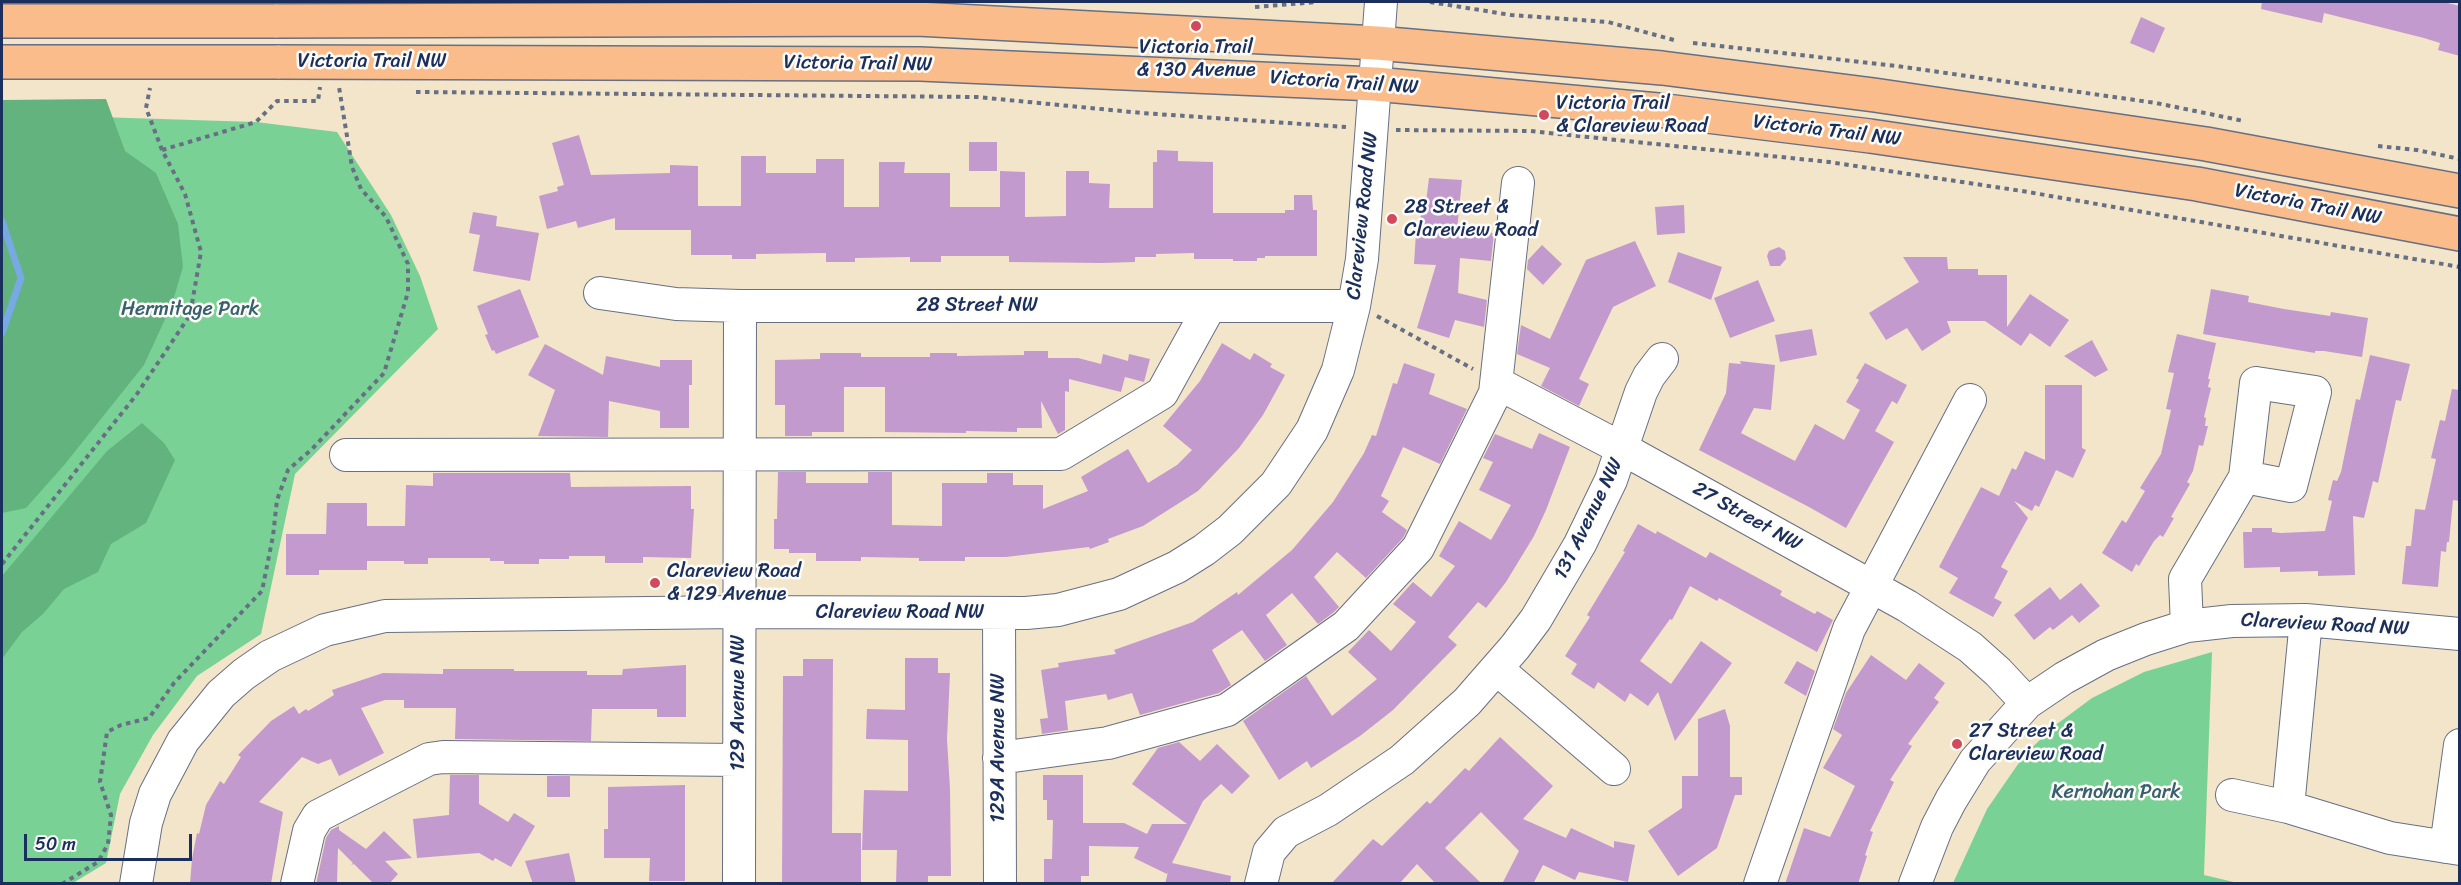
<!DOCTYPE html>
<html>
<head>
<meta charset="utf-8">
<style>
  body { margin:0 }
  #map { position:relative; width:2461px; height:885px; overflow:hidden; background:#f3e5ca; font-family:Sriracha,sans-serif }
  canvas { display:block }
  .frame { position:absolute; inset:0; border:3px solid #1b2f5e; pointer-events:none }
  .scale { position:absolute; left:24px; top:834px; width:168px; height:27px; box-sizing:border-box; border:3px solid #1b2f5e; border-top:0; padding-left:8px; font-size:18px; line-height:21px; white-space:nowrap; color:#1b2f5e; -webkit-text-stroke:4px #fdfcf7; paint-order:stroke }
</style>
</head>
<body>
<div id="map">
<canvas width="2461" height="885"></canvas>
<div class="frame"></div>
<div class="scale">50 m</div>
</div>
<script>
const ctx = document.querySelector('canvas').getContext('2d');
ctx.lineJoin = 'round';
function fill(path, color) { ctx.fillStyle = color; ctx.fill(path, 'evenodd'); }
const shape = rows => new Path2D(rows.map(r => 'M' + r).join(''));
function strokePath(path, color, width, dash) { ctx.strokeStyle = color; ctx.lineWidth = width; ctx.lineCap = dash ? 'butt' : 'round'; ctx.setLineDash(dash || []); ctx.stroke(path); }
function write(font, color, halo, rows, align = 'center') {
  ctx.font = font + ' Sriracha,sans-serif'; ctx.lineWidth = 5; ctx.setLineDash([]); ctx.textBaseline = 'middle'; ctx.strokeStyle = halo; ctx.fillStyle = color; for (const [text, x, y, turn = 0] of rows) {
    ctx.save(); ctx.translate(x, y); ctx.rotate((+turn || 0) * Math.PI / 180); ctx.textAlign = isNaN(turn) ? turn : align; if (halo) ctx.strokeText(text, 0, 0); ctx.fillText(text, 0, 0); ctx.restore();
  }
}
const green = shape([
  [86,2,332,2,331,4],
  [2,114,256,122,337,132,391,215,420,276,438,329,295,474,261,634,197,676,153,735,120,794,106,863,73,883,2,884],
  [2212,652,2204,875,2238,883,1953,883,1987,809,2025,754,2057,724,2092,698,2144,672]
]);
const forest = shape([
  [86,2,194,2,194,4],
  [106,99,125,151,156,173,178,224,183,267,172,304,144,365,65,464,26,508,2,513,2,100],
  [142,423,164,443,175,460,146,523,111,544,98,572,64,589,43,614,22,632,2,659,2,576,107,451]
]);
const stream = shape([
  [2,221,21,278,2,333]
]);
const building = shape([
  [2262,2,2443,2,2460,6,2460,56,2438,50,2440,43,2424,38,2324,13,2322,23,2261,9],
  [2141,17,2165,28,2154,53,2130,43],
  [579,135,591,175,670,173,670,165,698,166,698,206,741,206,741,156,766,156,766,173,816,173,816,159,844,159,844,207,879,207,879,162,905,162,904,173,950,173,950,207,1000,207,1000,171,1025,172,1025,217,1066,216,1066,171,1089,171,1089,183,1110,184,1109,208,1153,208,1153,162,1157,162,1157,150,1178,151,1178,161,1213,162,1213,213,1285,213,1285,210,1294,210,1294,195,1312,195,1313,210,1317,210,1317,256,1265,256,1265,258,1257,258,1257,261,1233,261,1233,259,1194,259,1194,253,1156,254,1156,257,1135,257,1135,262,1102,263,1009,262,1009,256,941,256,941,262,910,262,910,257,855,258,855,262,826,262,826,253,756,254,756,259,732,259,732,255,691,255,691,230,615,230,615,218,578,228,576,221,547,229,539,196,558,191,557,187,564,185,552,143],
  [969,142,997,142,997,171,969,171],
  [1429,178,1462,180,1457,230,1494,233,1491,261,1460,258,1458,293,1487,300,1484,327,1455,320,1449,338,1417,328,1436,265,1414,264,1416,233,1419,233,1422,202,1426,202],
  [1684,205,1685,233,1657,235,1655,207],
  [473,212,497,216,496,226,539,233,530,281,473,271,480,235,469,233],
  [1635,241,1656,286,1613,307,1579,379,1589,384,1579,406,1541,386,1550,368,1517,354,1521,325,1550,339,1586,260],
  [1542,245,1562,264,1543,285,1527,269,1528,260],
  [1779,247,1785,251,1786,259,1780,266,1770,266,1767,256,1769,251],
  [1678,252,1722,267,1711,300,1668,282],
  [1903,257,1947,257,1948,269,1978,269,1978,275,2007,275,2007,327,2030,294,2069,320,2050,347,2030,333,2021,346,1985,321,1947,321,1951,332,1922,351,1907,328,1886,340,1869,313,1919,282],
  [1758,280,1775,321,1730,338,1714,298],
  [520,289,539,337,496,354,494,350,492,351,485,335,488,334,477,306],
  [2211,289,2249,296,2248,302,2284,309,2330,316,2331,312,2368,318,2362,357,2324,351,2315,351,2315,353,2203,334],
  [1812,329,1817,355,1780,362,1775,335],
  [2177,334,2216,343,2208,379,2210,379,2208,387,2211,388,2204,417,2206,418,2205,426,2208,426,2203,446,2199,445,2193,471,2187,482,2190,484,2171,517,2174,518,2163,537,2160,535,2154,541,2139,566,2136,564,2132,572,2102,553,2122,520,2126,523,2145,491,2140,488,2161,454,2171,410,2166,409,2174,373,2168,372],
  [2092,340,2108,370,2095,377,2064,356],
  [1222,343,1250,360,1254,353,1272,364,1270,367,1285,375,1263,415,1239,448,1198,491,1143,526,1108,539,1109,542,1090,549,1089,547,1006,557,965,557,965,561,919,561,919,558,861,557,861,561,816,561,816,553,789,553,789,549,774,549,774,519,777,519,778,472,806,472,806,483,868,483,868,472,892,472,892,525,942,526,942,483,987,483,987,473,1013,473,1013,485,1043,485,1043,509,1088,491,1081,477,1128,449,1148,483,1177,465,1192,450,1163,426,1200,381],
  [545,344,603,375,606,356,660,367,660,360,692,360,692,385,689,385,689,428,660,428,660,411,609,401,608,437,538,436,555,390,528,375],
  [1024,351,1048,351,1048,358,1078,358,1101,364,1103,354,1128,361,1129,354,1150,359,1144,382,1125,377,1121,392,1069,379,1069,392,1065,391,1065,430,1058,434,1041,401,1042,428,1017,428,1017,432,966,431,966,433,885,432,885,387,844,387,844,432,812,432,812,436,785,436,785,405,775,405,775,360,820,359,820,353,861,353,861,357,930,357,930,353,957,353,957,356,1024,355],
  [2370,355,2410,364,2401,401,2396,400,2378,483,2373,481,2364,518,2353,516,2355,575,2318,576,2318,571,2280,572,2280,567,2244,568,2243,532,2252,532,2252,528,2272,528,2272,532,2281,533,2325,531,2332,501,2328,500,2333,480,2337,481,2341,472,2356,399,2360,400],
  [1740,361,1775,365,1771,410,1754,408,1741,433,1795,461,1815,424,1844,440,1860,410,1846,402,1859,380,1856,378,1865,363,1907,385,1897,404,1892,401,1875,431,1894,442,1846,528,1809,507,1699,450,1726,393,1729,363,1741,364],
  [1404,363,1435,374,1429,394,1467,409,1440,464,1403,447,1381,496,1389,501,1382,512,1407,530,1403,538,1366,578,1337,552,1314,577,1339,607,1334,612,1318,624,1292,593,1266,615,1287,645,1265,661,1242,630,1212,650,1231,685,1219,693,1140,715,1132,693,1108,700,1106,694,1065,701,1068,730,1042,734,1040,719,1048,718,1041,670,1059,667,1058,663,1116,654,1114,650,1193,622,1237,592,1238,595,1292,550,1333,502,1364,453,1372,435,1376,436,1393,383,1397,384],
  [2045,385,2082,385,2082,448,2086,450,2073,478,2056,470,2039,507,2035,505,2032,511,2014,501,2028,518,2001,567,2008,571,1994,598,2002,602,1993,617,1949,593,1958,578,1939,567,1981,487,1999,496,2012,468,2016,470,2025,451,2045,460],
  [2452,389,2460,390,2460,501,2453,500,2449,542,2447,542,2446,552,2441,551,2438,587,2402,584,2406,546,2411,546,2415,509,2425,510,2436,459,2431,458,2440,420,2445,421],
  [1539,433,1570,447,1546,510,1534,536,1506,582,1486,608,1478,602,1448,637,1457,645,1393,710,1360,736,1311,768,1307,761,1279,780,1243,721,1306,676,1332,716,1377,679,1348,652,1369,630,1391,651,1416,622,1393,604,1413,582,1431,597,1455,566,1439,556,1459,521,1491,540,1511,505,1479,490,1493,462,1483,458,1495,434,1532,449],
  [433,473,570,473,571,487,691,486,691,509,694,509,691,558,643,557,643,563,605,563,605,556,569,556,569,559,539,559,539,564,504,564,504,561,490,561,490,558,428,558,428,564,404,564,404,561,367,561,367,570,319,570,319,575,286,575,286,534,326,534,327,503,367,503,367,526,405,526,406,485,433,486],
  [1638,524,1656,534,1657,531,1706,558,1710,552,1782,591,1780,595,1815,614,1817,611,1833,620,1817,652,1719,598,1717,601,1690,586,1672,620,1670,619,1640,661,1671,684,1701,641,1732,663,1675,741,1658,692,1648,706,1630,693,1625,702,1598,682,1594,689,1571,674,1577,664,1565,656,1590,617,1587,615,1625,552,1623,551],
  [2081,583,2100,606,2079,623,2072,615,2053,630,2050,627,2034,640,2014,615,2050,587,2060,600],
  [1871,655,1906,680,1919,663,1945,683,1934,698,1939,702,1908,744,1912,746,1890,780,1894,782,1870,831,1873,832,1865,855,1867,856,1858,884,1785,884,1804,828,1830,837,1855,786,1823,768,1842,735,1833,729,1846,693],
  [905,658,938,658,938,673,950,673,947,739,950,789,951,876,928,876,928,884,896,884,897,850,862,850,864,790,908,791,908,740,866,739,867,709,905,710],
  [803,659,833,659,832,833,861,833,861,884,782,884,783,676,803,676],
  [1797,661,1815,671,1806,696,1784,683],
  [686,665,686,717,657,717,657,709,592,709,591,741,455,739,456,708,404,708,404,700,385,700,361,708,384,753,339,776,331,759,318,764,302,757,259,802,283,812,271,884,190,884,192,859,197,833,199,834,206,805,220,781,224,784,241,757,238,755,271,721,294,706,299,714,306,709,308,711,334,695,332,690,383,673,443,674,443,669,514,669,514,671,587,671,587,675,622,675,623,669],
  [1725,709,1730,726,1730,777,1742,777,1742,795,1735,795,1717,848,1678,876,1648,831,1682,808,1682,776,1698,776,1698,719],
  [1500,737,1553,786,1523,819,1566,838,1571,828,1614,848,1614,841,1635,845,1628,882,1579,872,1575,880,1543,865,1533,884,1502,884,1519,851,1481,812,1445,848,1482,884,1436,884,1417,864,1399,884,1331,884,1373,839,1382,846,1427,801,1430,804,1465,768,1469,771],
  [1179,742,1200,761,1217,744,1250,776,1232,794,1221,784,1203,801,1172,863,1231,876,1230,884,1165,884,1168,872,1167,874,1134,858,1139,847,1089,846,1089,876,1081,876,1081,884,1044,884,1044,859,1052,859,1053,820,1047,820,1047,800,1043,800,1043,775,1083,775,1083,823,1124,823,1147,834,1152,824,1187,824,1132,784,1158,748],
  [450,775,479,775,479,804,508,822,514,813,535,826,511,867,495,858,493,861,479,853,417,858,413,819,449,815],
  [547,776,570,776,570,797,547,797],
  [685,785,685,881,649,881,650,858,604,858,604,829,608,829,608,787],
  [339,826,339,830,366,849,384,831,412,858,385,861,398,874,389,884,374,884,354,864,351,865,353,863,338,848,337,884,316,884,326,838,331,830],
  [569,853,576,884,533,884,525,861]
]);
const path = shape([
  [1430,2,1511,15,1608,22,1674,40],
  [1255,7,1317,2],
  [1693,43,1897,66,2156,103,2244,121],
  [416,92,977,97,1142,113,1346,127],
  [1396,130,1530,131,1829,162,2022,191,2460,267],
  [2378,146,2417,150,2460,159],
  [162,150,256,122,277,101,318,101,320,87],
  [1377,316,1473,369],
  [2,564,137,394,190,315,201,252,185,194,162,150,146,108,150,88],
  [62,884,98,862,108,844,111,815,100,782,107,732,121,725,149,718,174,683,262,591,273,536,277,500,288,470,312,449,384,373,408,292,408,264,386,217,361,189,352,167,339,87]
]);
const minor = shape([
  [600,293,676,304,740,306,1354,306],
  [1497,383,1623,449,1907,606,1970,647,1998,672,2027,703],
  [346,455,1061,454,1162,393,1210,306],
  [999,613,1000,884],
  [2306,620,2288,807,2390,838,2460,849],
  [2187,626,2185,579,2245,477,2256,383,2315,392,2291,486,2245,477],
  [1497,669,1614,769],
  [999,758,1108,743,1227,710,1346,626,1418,548,1495,393,1518,183],
  [2232,795,2288,807],
  [2446,847,2460,745],
  [136,884,146,823,155,794,183,741,221,694,244,674,270,656,325,630,385,616,739,612,1026,613,1058,610,1119,594,1177,567,1204,550,1230,530,1276,484,1312,430,1338,370,1354,306,1362,259,1381,2],
  [297,884,309,831,318,816,429,759,443,757,739,760],
  [739,884,740,306],
  [1261,884,1269,852,1286,832,1328,810,1402,760,1467,702,1515,647,1536,619,1580,544,1611,480,1641,392,1649,376,1662,359],
  [1760,884,1849,629,1970,400],
  [1915,884,1937,827,1951,800,1975,761,2027,703,2064,678,2106,655,2146,639,2187,626,2232,621,2306,620,2460,634]
]);
const major = shape([
  [275,21,917,19,1377,43,1662,68,1874,95,2206,144,2460,191],
  [277,62,920,64,1375,84,1658,110,1870,136,2197,184,2460,234]
]);
const majorBridge = shape([
  [2,21,275,21],
  [2,62,277,62]
]);
const markers = [
  [1196,26,6,"#d1495b"],
  [1544,115,6,"#d1495b"],
  [1392,219,6,"#d1495b"],
  [655,583,6,"#d1495b"],
  [1957,744,6,"#d1495b"]
];
const poiNames = [
  ["Victoria Trail",1196,48,"center"],
  ["& 130 Avenue",1196,71,"center"],
  ["Victoria Trail",1556,104],
  ["& Clareview Road",1556,127],
  ["28 Street &",1404,208],
  ["Clareview Road",1404,231],
  ["Clareview Road",667,572],
  ["& 129 Avenue",667,595],
  ["27 Street &",1969,732],
  ["Clareview Road",1969,755]
];
const streetNames = [
  ["Victoria Trail NW",372,62],
  ["Victoria Trail NW",858,64,1],
  ["Victoria Trail NW",1344,83,4],
  ["Victoria Trail NW",1827,131,7],
  ["Victoria Trail NW",2308,205,11],
  ["Clareview Road NW",1363,216,-84],
  ["28 Street NW",977,306],
  ["27 Street NW",1747,517,29],
  ["131 Avenue NW",1589,519,-64],
  ["Clareview Road NW",900,613],
  ["Clareview Road NW",2325,625,3],
  ["129 Avenue NW",739,703,-90],
  ["129A Avenue NW",999,748,-90]
];
const parkNames = [
  ["Hermitage Park",190,310],
  ["Kernohan Park",2116,793]
];
fill(green, '#7ad196');
fill(forest, '#63b37f');
strokePath(stream, '#77a9e3', 7);
fill(building, '#c39acd');
strokePath(minor, '#676f84', 34);
strokePath(major, '#676f84', 36);
strokePath(path, '#676f84', 4, [4.5, 4.5]);
strokePath(minor, '#fff', 32);
strokePath(major, '#f9bc8a', 33);
strokePath(majorBridge, '#676f84', 36, []);
strokePath(majorBridge, '#f9bc8a', 33);
for (const [x, y, r, color] of markers) { const dot = new Path2D(); dot.arc(x, y, r, 0, 2 * Math.PI); ctx.fillStyle = color; ctx.fill(dot); strokePath(dot, '#fdfcf7', 2); }
write('20px', '#1b2f5e', '#fdfcf7', poiNames, 'left');
write('20px', '#1b2f5e', '#fdfcf7', streetNames);
write('20px', '#38606f', '#fdfcf7', parkNames);
</script>
</body>
</html>
